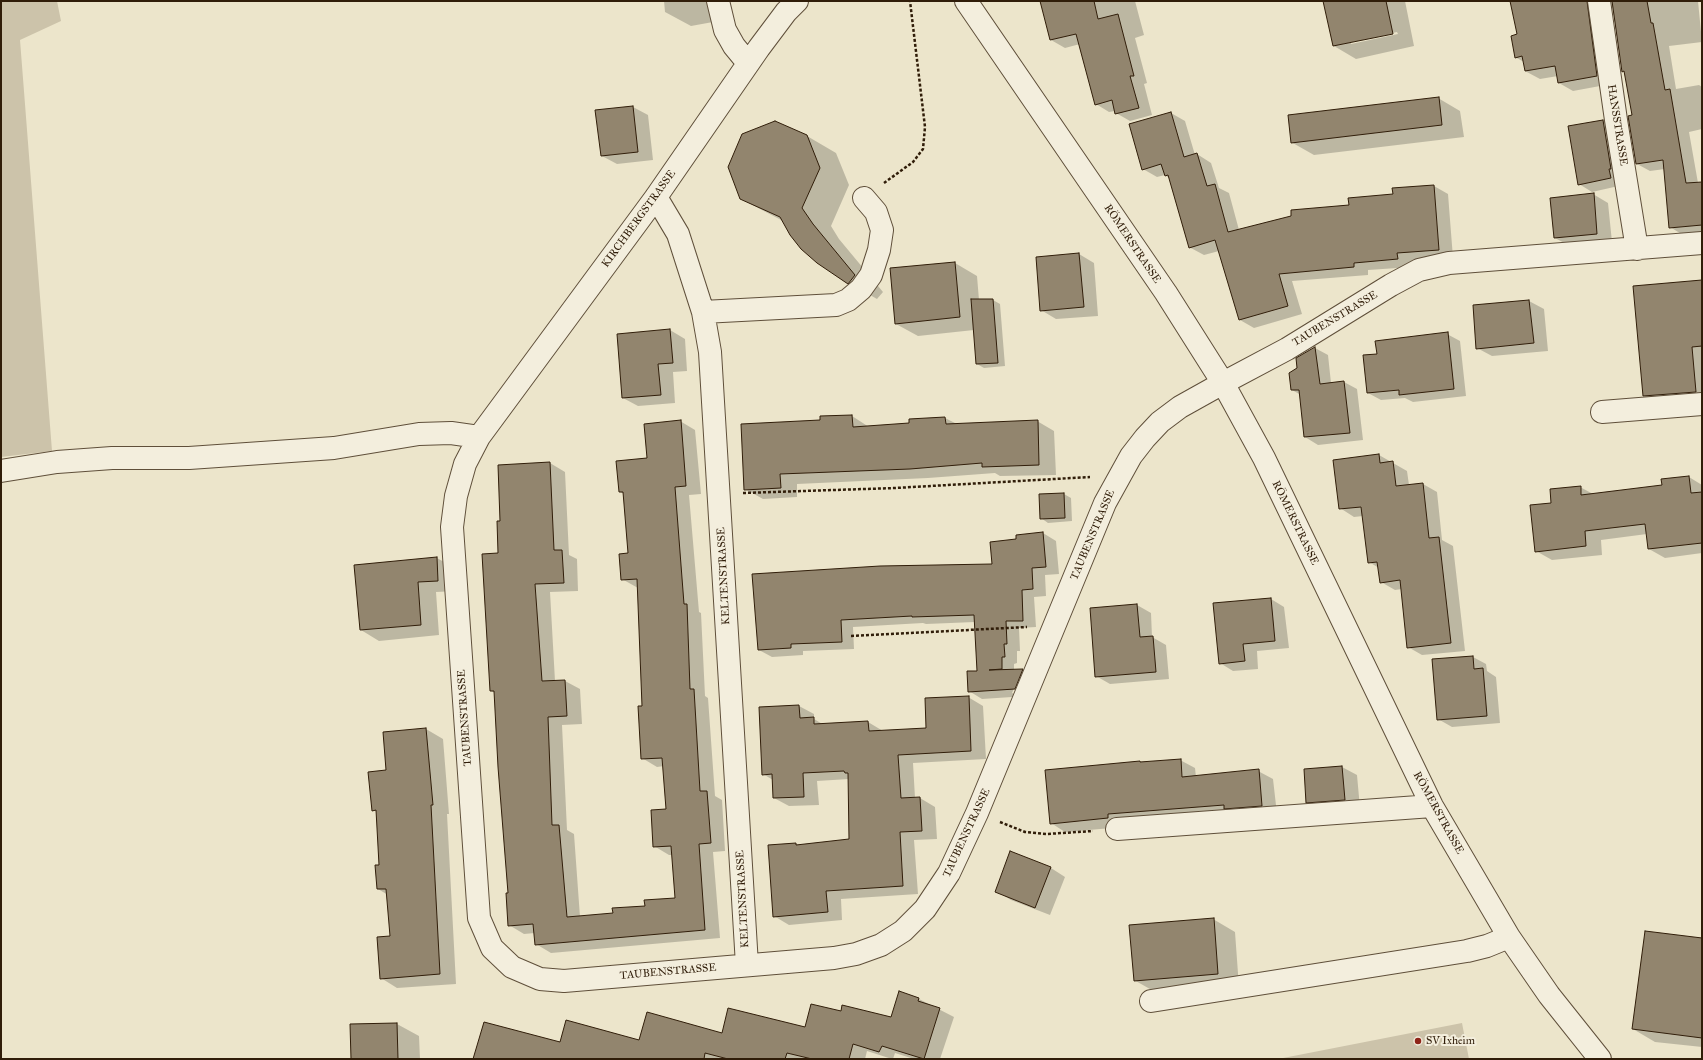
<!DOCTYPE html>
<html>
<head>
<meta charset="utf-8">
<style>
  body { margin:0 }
  #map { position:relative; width:1703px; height:1060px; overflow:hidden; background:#ece5cb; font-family:"IM FELL Great Primer",serif }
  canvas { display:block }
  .frame { position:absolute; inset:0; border:2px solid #301d09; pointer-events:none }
</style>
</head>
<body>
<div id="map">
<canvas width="1703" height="1060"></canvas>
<div class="frame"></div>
</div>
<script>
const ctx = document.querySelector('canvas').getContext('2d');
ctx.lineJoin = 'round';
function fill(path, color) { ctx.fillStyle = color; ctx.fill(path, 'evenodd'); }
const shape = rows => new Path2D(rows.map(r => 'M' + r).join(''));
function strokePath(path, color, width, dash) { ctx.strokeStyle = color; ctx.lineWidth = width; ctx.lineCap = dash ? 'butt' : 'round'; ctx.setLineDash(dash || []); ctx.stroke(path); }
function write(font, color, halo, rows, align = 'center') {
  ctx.font = font + ' "IM FELL Great Primer",serif'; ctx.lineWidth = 4; ctx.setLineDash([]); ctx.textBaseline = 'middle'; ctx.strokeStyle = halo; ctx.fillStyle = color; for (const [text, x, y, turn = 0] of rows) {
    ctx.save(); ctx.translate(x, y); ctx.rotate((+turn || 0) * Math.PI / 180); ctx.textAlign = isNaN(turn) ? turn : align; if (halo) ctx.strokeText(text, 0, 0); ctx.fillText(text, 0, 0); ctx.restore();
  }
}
const green = shape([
  [1,1,57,1,61,21,20,40,52,451,1,457],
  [1462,1023,1469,1059,1278,1059]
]);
const shadow = shape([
  [664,1,728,1,713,22,691,26,665,12],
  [1041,1,1135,1,1144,35,1135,38,1147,83,1144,84,1152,115,1130,121,1116,113,1115,111,1109,112,1096,104,1080,44,1065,48,1051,40],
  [1324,1,1405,1,1414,46,1356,59,1334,46],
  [1397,32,1398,34,1351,44,1351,42],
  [1511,1,1590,1,1611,84,1573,91,1559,83,1558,76,1540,79,1525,71,1524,62,1515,57,1519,35],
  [1611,1,1698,1,1702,42,1669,46,1676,89,1699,85,1702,87,1702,129,1689,132,1698,183,1702,183,1702,233,1683,235,1670,227,1665,169,1650,171,1637,164,1633,116,1625,72,1623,71],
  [1438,98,1460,111,1464,137,1314,155,1291,142],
  [633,107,648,115,653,160,617,164,602,156],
  [1171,113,1185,121,1195,155,1197,154,1211,163,1219,188,1229,193,1239,230,1350,206,1434,186,1448,194,1453,258,1411,261,1412,267,1368,270,1368,275,1292,281,1302,314,1254,328,1240,320,1219,251,1204,255,1189,247,1169,178,1165,175,1157,177,1143,169],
  [1603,121,1616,129,1623,185,1592,192,1579,184,1569,127],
  [807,136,836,153,849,185,831,226,839,239,883,292,877,299,849,283,783,221,741,199],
  [1593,194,1608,203,1612,242,1570,246,1555,238],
  [1079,254,1094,263,1098,316,1056,319,1041,310],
  [955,263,977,276,979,300,993,300,1000,304,1005,366,984,368,977,364,974,330,918,336,896,324],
  [1702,281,1702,405,1666,408,1644,396],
  [1529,301,1544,309,1548,351,1492,356,1477,348,1474,306],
  [670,330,685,339,687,371,673,372,675,403,638,406,623,398],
  [1447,334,1460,341,1466,396,1413,402,1405,398,1381,400,1368,393,1378,355],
  [1315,348,1328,355,1331,383,1344,382,1357,389,1363,440,1318,445,1305,437,1301,395,1292,390,1298,369],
  [852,416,869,427,910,424,945,418,957,424,1037,421,1054,431,1056,475,1000,476,995,473,928,478,797,484,797,497,763,499,745,489,821,421],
  [680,421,695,430,701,494,689,495,699,612,701,613,705,696,708,698,715,796,722,800,725,851,713,852,720,938,551,953,536,944,535,933,524,934,509,925,509,894,495,693,491,691,501,523,499,466,550,463,565,472,569,555,577,559,578,591,550,592,555,681,565,681,580,689,582,724,562,725,567,830,574,834,580,917,614,914,677,899,673,855,669,855,654,846,667,810,664,766,657,767,642,758,643,707,638,588,622,579,629,554,624,494,620,492],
  [1379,455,1407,471,1409,485,1423,484,1437,492,1442,540,1453,546,1465,651,1422,655,1408,647,1402,589,1395,590,1381,582,1379,568,1369,562,1363,516,1354,517,1340,508],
  [1689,477,1702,485,1702,553,1665,558,1649,549,1647,534,1601,540,1602,555,1552,560,1536,551,1552,503,1580,487,1593,494,1663,486],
  [1064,494,1071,498,1072,521,1048,523,1041,518],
  [1043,533,1056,541,1059,574,1045,575,1046,596,1034,597,1036,627,1019,628,1020,651,1017,651,1017,663,1014,664,1014,671,1023,670,1035,678,1027,696,982,699,969,691,978,672,975,622,926,624,923,623,853,627,854,649,803,651,803,655,772,657,759,650,993,565,1017,540,1017,536],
  [1019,677,1021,677,1014,694,1012,693],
  [437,558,456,569,457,591,436,592,439,635,379,641,361,630],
  [1271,599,1284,607,1289,648,1257,651,1258,669,1233,671,1220,663],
  [1137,605,1151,613,1152,637,1166,645,1169,679,1110,684,1096,676,1091,609],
  [1473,657,1486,664,1487,671,1496,677,1500,723,1452,727,1438,719],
  [968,697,983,706,986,759,913,763,915,798,920,798,935,807,937,839,914,840,918,894,841,899,842,920,789,925,774,916,796,844,798,845,850,840,849,779,817,781,819,805,789,806,774,798,773,780,763,774,799,706,814,714,814,719,824,725,868,722,883,731,927,728],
  [426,729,443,739,449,814,447,814,456,984,397,988,381,978,391,937,388,895,378,889,380,866,377,812,373,810,387,771],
  [1180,760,1195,768,1196,777,1258,771,1273,779,1277,814,1065,832,1051,823,1141,763],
  [1342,767,1357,775,1360,808,1322,811,1307,802,1305,770],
  [1011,853,1051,868,1065,877,1050,915,1011,900,996,891],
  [1213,919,1235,932,1239,987,1157,993,1134,980],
  [1702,939,1702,1047,1655,1042,1633,1029],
  [900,993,919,999,954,1017,940,1059,914,1059,895,1053,893,1059,892,1059,867,1051,865,1059,474,1059,561,1043,640,1041,806,1028,842,1012,891,1019],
  [397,1024,419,1036,420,1059,352,1059]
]);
const building = shape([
  [1040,1,1094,1,1098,19,1118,14,1134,76,1130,76,1139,108,1115,114,1112,100,1095,105,1076,34,1050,40,1040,1],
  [1323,1,1386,1,1393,34,1333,46,1323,1],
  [1510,1,1587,1,1597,76,1558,83,1555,66,1525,71,1522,56,1515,58,1511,36,1517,34,1510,1],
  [1612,1,1647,1,1651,23,1653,23,1665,90,1670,89,1686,183,1702,182,1702,225,1669,228,1663,160,1636,164,1628,116,1632,115,1624,71,1622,72,1612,1],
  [1439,97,1442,125,1291,143,1288,115,1439,97],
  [633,106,638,152,601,156,595,110,633,106],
  [1171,112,1184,157,1197,153,1207,186,1215,184,1228,232,1291,216,1291,210,1349,205,1348,198,1393,194,1392,188,1434,185,1439,250,1397,253,1398,259,1354,263,1354,267,1279,274,1288,306,1239,320,1215,240,1189,248,1168,175,1165,176,1161,164,1142,170,1129,124,1171,112],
  [1603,120,1611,169,1609,169,1611,178,1578,185,1568,126,1603,120],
  [775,121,807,135,820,168,802,208,813,224,855,275,848,284,817,263,801,249,790,235,780,217,740,199,728,167,742,134,775,121],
  [1594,193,1597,234,1554,238,1550,198,1594,193],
  [1079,253,1084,307,1040,311,1036,257,1079,253],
  [955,262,960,317,895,324,890,268,955,262],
  [1702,280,1702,346,1692,347,1696,392,1643,396,1633,286,1702,280],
  [971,299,993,299,998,363,976,364,971,299],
  [1529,300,1534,343,1476,349,1473,305,1529,300],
  [670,329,673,363,658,364,661,395,622,398,617,334,670,329],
  [1448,332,1454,389,1399,395,1399,390,1367,393,1363,355,1377,354,1375,341,1448,332],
  [1315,347,1320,384,1344,381,1350,433,1304,437,1299,390,1291,390,1289,373,1297,368,1296,358,1315,347],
  [852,415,853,427,909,423,909,419,945,417,946,424,1038,420,1039,465,982,467,982,463,910,469,780,474,781,488,744,490,741,424,820,420,820,416,852,415],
  [681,420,686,486,675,487,684,604,687,604,690,689,694,689,700,791,707,791,711,843,699,844,705,930,535,945,533,924,508,926,506,893,508,893,498,767,494,691,490,691,482,554,498,553,497,521,500,521,498,465,550,462,554,550,562,550,564,583,535,584,542,681,565,680,567,716,548,717,552,825,559,825,567,917,613,913,612,908,645,906,644,900,675,898,671,846,653,847,651,810,666,809,662,758,641,759,638,706,642,706,637,579,621,580,619,554,628,553,623,492,619,492,616,461,647,458,644,424,681,420],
  [1379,454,1380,463,1393,461,1396,486,1423,483,1429,538,1439,537,1451,643,1407,648,1400,580,1380,583,1377,562,1368,563,1361,507,1339,509,1333,460,1379,454],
  [1689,476,1691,493,1702,492,1702,543,1648,549,1645,524,1585,531,1586,546,1535,552,1530,505,1551,503,1550,489,1581,486,1581,495,1662,485,1661,479,1689,476],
  [1064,493,1065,518,1040,519,1039,494,1064,493],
  [1043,532,1046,567,1032,568,1033,589,1022,590,1023,621,1006,621,1007,644,1004,644,1005,657,1002,657,1002,669,989,670,1023,669,1015,689,968,692,967,671,977,671,974,615,912,617,912,616,841,620,842,642,791,644,791,648,758,650,752,574,880,566,992,564,990,542,1016,539,1016,535,1043,532],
  [437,557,438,581,418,582,421,625,360,630,354,565,437,557],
  [1271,598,1275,641,1243,644,1245,661,1219,664,1213,603,1271,598],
  [1137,604,1140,637,1153,636,1156,672,1095,677,1090,608,1137,604],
  [1473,656,1474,669,1483,668,1487,716,1437,720,1432,659,1473,656],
  [969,696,971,751,898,755,901,798,920,797,922,831,900,832,903,886,826,891,828,912,773,917,768,845,796,843,796,845,849,839,848,773,845,773,844,771,803,773,804,797,773,798,772,774,762,775,759,707,799,705,800,718,814,717,814,724,868,721,869,731,926,728,925,698,969,696],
  [426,728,433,805,431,805,440,974,380,979,377,937,390,936,386,889,377,889,375,865,379,865,376,810,372,811,368,772,386,770,383,732,426,728],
  [1181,759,1182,777,1259,769,1262,806,1224,809,1224,805,1108,814,1108,818,1050,824,1045,770,1140,761,1140,762,1181,759],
  [1342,766,1345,800,1306,803,1304,769,1342,766],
  [1010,851,1051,867,1035,908,995,892,1010,851],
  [1214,918,1218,974,1134,981,1129,925,1214,918],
  [1645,931,1702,938,1702,1038,1632,1029,1645,931],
  [899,991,919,998,918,1001,940,1008,924,1059,882,1046,879,1052,853,1044,849,1059,812,1059,787,1053,785,1059,728,1059,705,1053,704,1059,473,1059,484,1022,560,1042,566,1020,639,1040,647,1012,722,1033,728,1008,805,1027,811,1004,841,1011,842,1005,891,1017,899,991],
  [397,1023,398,1059,351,1059,350,1024,397,1023]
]);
const path = shape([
  [884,183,913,162,923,149,925,127,910,1],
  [743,493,895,488,1090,477],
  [851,636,1027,627],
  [1000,822,1025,832,1047,834,1093,831]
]);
const minor = shape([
  [718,1,725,30,734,46,748,63],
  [797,1,786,12,759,48,656,197,479,437,465,464,456,496,452,527,479,918,492,948,512,967,540,979,564,981,834,958,856,954,881,945,903,931,925,909,949,873,977,813,1105,503,1131,456,1145,438,1160,422,1180,407,1223,383,1287,349,1391,285,1419,270,1449,263,1702,243],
  [966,1,1166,293,1223,383,1264,458,1432,806,1509,937,1549,995,1600,1059],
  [1599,1,1616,120,1637,249],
  [656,197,678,234,703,312,710,352,747,965],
  [703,312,836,305,848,300,861,289,871,275,879,250,882,230,876,212,864,198],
  [1602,412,1702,404],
  [1,471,57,462,112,458,189,458,334,448,419,434,451,433,479,437],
  [1117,829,1432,806],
  [1151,1001,1467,951,1487,946,1509,937]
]);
const markers = [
  [1418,1041,4,"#8f2418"]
];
const streetNames = [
  ["HANSSTRASSE",1617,125,81],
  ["KIRCHBERGSTRASSE",639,219,-54],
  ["RÖMERSTRASSE",1132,244,56],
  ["TAUBENSTRASSE",1335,319,-31],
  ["RÖMERSTRASSE",1295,523,64],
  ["TAUBENSTRASSE",1093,535,-67],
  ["KELTENSTRASSE",724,576,-93],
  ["TAUBENSTRASSE",465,718,-94],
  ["RÖMERSTRASSE",1438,813,61],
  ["TAUBENSTRASSE",967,833,-65],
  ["KELTENSTRASSE",743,899,-93],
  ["TAUBENSTRASSE",668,972,-5]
];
const poiNames = [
  ["SV Ixheim",1426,1041]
];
fill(green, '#ccc3aa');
fill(shadow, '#0003');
fill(building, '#92856e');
strokePath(building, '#301d09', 1);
strokePath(minor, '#5f4f3a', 24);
strokePath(path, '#301d09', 2.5, [3, 2]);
strokePath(minor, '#f3eedd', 22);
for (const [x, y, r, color] of markers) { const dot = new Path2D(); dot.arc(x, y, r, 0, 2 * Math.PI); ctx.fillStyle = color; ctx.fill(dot); strokePath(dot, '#f3eedd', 1.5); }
write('11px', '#301d09', '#f3eedd', streetNames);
write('11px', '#301d09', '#f3eedd', poiNames, 'left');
</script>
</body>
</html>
